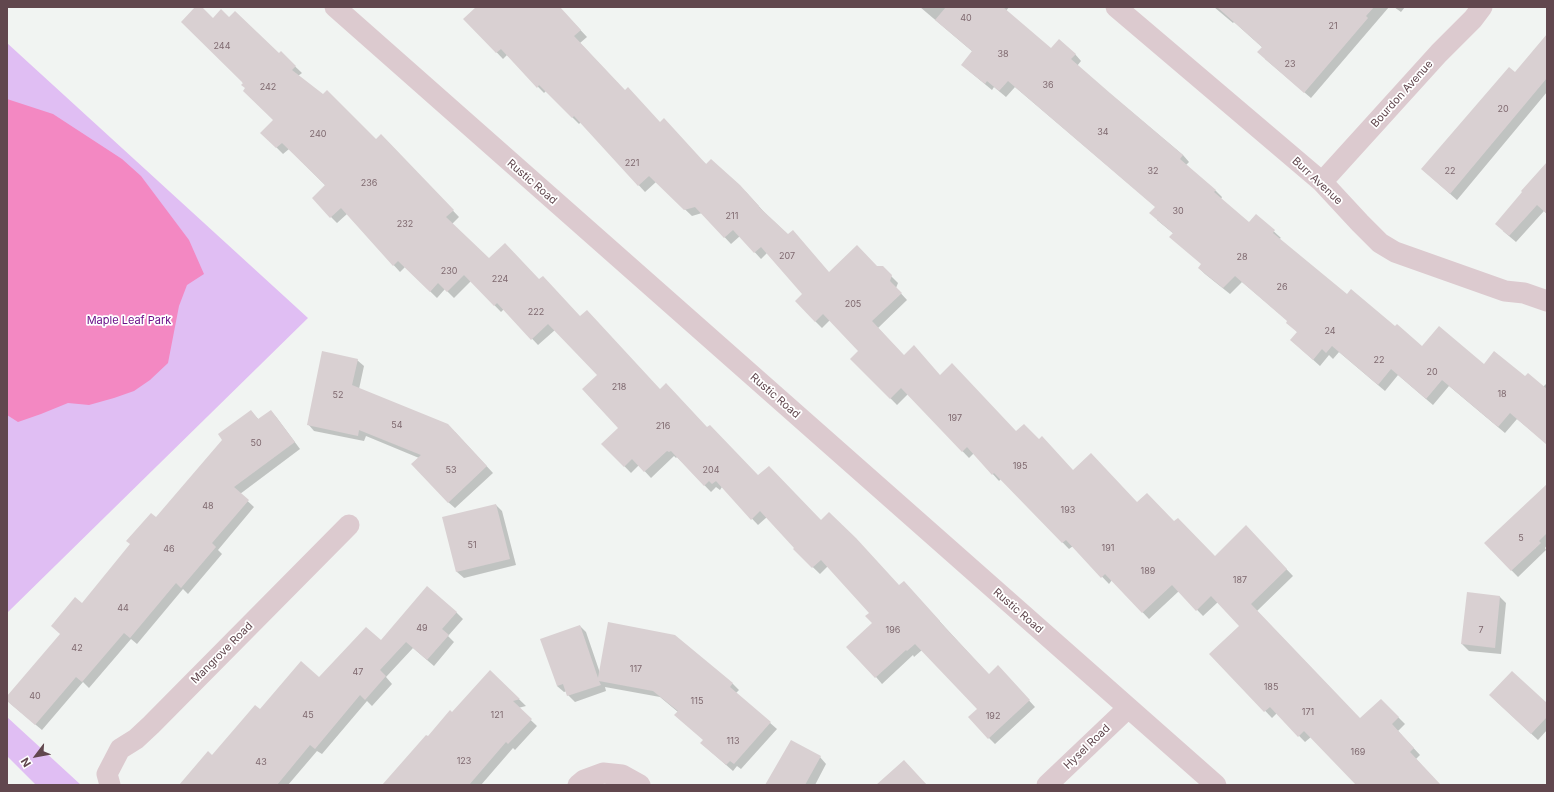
<!DOCTYPE html>
<html>
<head>
<meta charset="utf-8">
<style>
  body { margin:0 }
  #map { position:relative; width:1554px; height:792px; overflow:hidden; background:#f1f4f2; font-family:Inter,sans-serif }
  canvas { display:block }
  .frame { position:absolute; inset:0; border:8px solid #61474e; pointer-events:none }
  .north { position:absolute; left:16px; top:736px; width:40px; height:40px; -webkit-text-stroke:3px #fff; paint-order:stroke; rotate:238deg; font-size:11px; font-weight:700; line-height:16px; text-align:center; color:#61474e }
  .north::after { content:''; display:block; margin:auto; width:14px; height:18px; background:#61474e; clip-path:polygon(50% 0,100% 100%,50% 72%,0 100%) }
</style>
</head>
<body>
<div id="map">
<canvas width="1554" height="792"></canvas>
<div class="frame"></div>
<div class="north">N</div>
</div>
<script>
const ctx = document.querySelector('canvas').getContext('2d');
ctx.lineJoin = 'round';
function fill(path, color) { ctx.fillStyle = color; ctx.fill(path, 'evenodd'); }
const shape = rows => new Path2D(rows.map(r => 'M' + r).join(''));
function strokePath(path, color, width, dash) { ctx.strokeStyle = color; ctx.lineWidth = width; ctx.lineCap = dash ? 'butt' : 'round'; ctx.setLineDash(dash || []); ctx.stroke(path); }
function write(font, color, halo, rows, align = 'center') {
  ctx.font = font + ' Inter,sans-serif'; ctx.lineWidth = 3.5; ctx.setLineDash([]); ctx.textBaseline = 'middle'; ctx.strokeStyle = halo; ctx.fillStyle = color; for (const [text, x, y, turn = 0] of rows) {
    ctx.save(); ctx.translate(x, y); ctx.rotate((+turn || 0) * Math.PI / 180); ctx.textAlign = isNaN(turn) ? turn : align; if (halo) ctx.strokeText(text, 0, 0); ctx.fillText(text, 0, 0); ctx.restore();
  }
}
const green = shape([
  [7,43,308,318,7,613],
  [7,717,81,785,36,785,7,756]
]);
const water = shape([
  [7,99,53,114,122,159,141,176,189,240,204,274,187,285,179,306,168,363,150,380,134,391,114,398,89,405,68,403,41,414,18,422,7,415]
]);
const shadow = shape([
  [197,7,201,7,213,19,229,19,279,55,281,53,302,73,298,76,376,140,388,142,459,217,452,224,489,259,540,280,660,390,707,429,758,477,822,521,902,589,910,589,989,675,1004,673,1035,707,995,744,989,738,978,709,922,650,914,657,913,655,882,684,876,677,873,623,871,613,828,566,820,574,794,549,795,548,767,517,758,525,722,487,720,490,716,487,711,492,677,457,676,458,674,456,651,478,639,465,631,473,603,444,619,428,598,375,555,330,538,345,504,309,501,312,471,281,454,298,445,289,437,298,405,267,400,272,347,214,337,223,331,217,326,186,289,149,283,154,262,133,274,120,246,88],
  [477,7,559,7,587,37,580,43,625,91,707,165,746,192,765,213,829,273,882,267,898,283,896,288,907,300,878,328,904,356,940,376,1016,432,1039,440,1073,471,1174,523,1215,557,1252,533,1293,576,1257,611,1360,719,1381,700,1405,724,1398,731,1420,755,1416,759,1440,785,1358,785,1311,737,1305,742,1277,713,1272,718,1211,654,1241,626,1218,602,1203,616,1179,591,1149,619,1112,580,1109,584,1073,546,1069,549,1001,479,999,481,974,453,969,458,908,394,897,405,852,359,860,351,830,320,822,328,815,321,803,294,767,253,761,259,740,236,731,244,702,213,692,216,656,182,645,192,581,122,579,124,546,91,544,93,507,55,503,59,465,19],
  [920,7,1009,7,1006,11,1051,49,1075,54,1081,61,1077,66,1183,155,1189,162,1186,165,1216,191,1222,197,1221,199,1249,223,1256,215,1281,238,1279,239,1347,295,1395,327,1422,347,1525,378,1543,387,1547,383,1547,444,1517,419,1505,433,1449,386,1433,405,1398,375,1385,391,1339,352,1333,359,1329,355,1320,366,1291,340,1298,333,1288,321,1242,282,1230,294,1205,274,1199,268,1202,264,1174,234,1157,220,1156,207,1015,87,1006,97,994,87,992,90,969,71,973,52],
  [1214,7,1389,7,1311,98,1265,59,1263,48,1234,22,1233,23],
  [1394,7,1405,7,1401,12],
  [1547,35,1547,92,1457,200,1422,169,1515,73],
  [1547,164,1547,214,1544,211,1516,242,1503,231,1523,192],
  [357,360,364,366,359,389,455,432,493,473,455,508,448,502,419,458,366,436,364,441,314,431,308,424],
  [251,411,259,420,271,411,277,418,300,449,240,494,254,507,218,550,222,554,188,594,183,589,137,644,131,639,89,688,83,682,42,730,12,705,7,700,7,697,61,634,82,604],
  [1547,485,1547,545,1545,548,1546,550,1518,577,1485,543],
  [496,505,502,511,516,565,464,578,457,572,444,518],
  [1468,593,1500,597,1506,603,1501,654,1469,651,1462,644],
  [456,612,463,619,448,636,454,642,434,666,413,648,386,677,392,684,372,706,367,701,322,754,317,751,288,785,186,785,213,757,260,710,320,678,381,642],
  [580,626,586,632,600,673,674,636,733,684,739,690,736,693,777,729,741,769,737,766,733,771,701,743,704,740,675,715,678,712,660,697,605,687,606,691,575,702,568,695,567,691,564,692,557,686],
  [491,672,526,706,518,708,537,726,515,750,513,748,481,785,384,785],
  [1496,701,1547,704,1547,730,1538,740],
  [820,757,826,764,815,785,766,785]
]);
const building = shape([
  [195,7,202,7,213,18,221,9,229,17,235,11,279,53,281,51,296,66,292,70,323,94,327,90,376,139,381,134,454,210,446,217,489,258,505,243,539,279,543,276,580,316,587,310,660,389,666,383,707,427,710,425,758,475,769,466,821,520,829,512,856,538,899,585,904,581,940,621,939,621,989,674,998,665,1030,700,988,739,968,717,977,709,915,644,907,651,906,650,875,678,846,647,872,623,865,616,869,613,821,560,812,568,793,549,794,548,760,511,751,520,716,481,712,484,709,481,704,486,671,451,669,452,667,451,644,472,632,459,624,467,601,444,618,428,582,389,597,375,548,324,531,340,497,303,494,306,464,275,447,292,438,283,430,292,398,261,393,266,341,208,330,218,312,198,325,185,282,143,276,148,260,133,273,120,243,91,245,88,241,85,243,83,181,22],
  [476,7,560,7,581,30,574,36,625,90,628,87,660,122,664,118,706,164,711,159,740,185,759,206,759,207,788,234,793,230,829,272,857,245,877,266,883,266,892,275,890,281,902,293,872,321,904,355,914,345,940,375,952,363,1016,431,1024,424,1039,439,1042,436,1073,470,1091,453,1137,502,1147,493,1174,521,1178,518,1215,556,1246,525,1287,569,1251,604,1360,718,1381,699,1399,717,1392,724,1414,748,1410,752,1441,785,1356,785,1304,731,1298,737,1270,707,1264,712,1209,654,1239,626,1211,596,1196,611,1172,585,1142,613,1105,574,1101,578,1066,540,1062,543,994,473,992,475,967,447,962,452,901,388,890,399,850,359,858,351,823,314,815,322,795,301,802,294,761,247,754,253,733,230,724,238,695,207,684,210,649,176,638,186,574,116,572,118,539,85,537,88,501,49,496,53,463,19],
  [946,7,1003,7,1051,48,1059,39,1076,54,1071,59,1110,93,1183,155,1180,159,1216,190,1214,192,1249,222,1256,214,1275,230,1273,233,1347,294,1351,289,1395,326,1397,324,1422,346,1439,326,1484,364,1494,351,1525,376,1528,373,1547,389,1547,445,1510,413,1498,427,1442,380,1426,399,1391,369,1378,385,1332,346,1326,353,1322,349,1313,360,1290,340,1297,332,1286,323,1287,321,1235,276,1223,288,1198,268,1201,264,1169,237,1173,233,1149,213,1155,207,1008,81,999,91,987,81,985,84,961,65,972,51,935,20],
  [1217,7,1374,7,1366,16,1368,18,1304,93,1257,52,1262,47],
  [1547,34,1547,78,1450,194,1421,169,1509,67,1515,72],
  [1547,162,1547,214,1537,205,1509,236,1495,224,1522,192,1521,191],
  [322,351,358,359,352,385,448,424,487,466,448,503,411,464,421,455,359,430,358,436,307,425],
  [251,410,258,419,271,410,295,442,234,487,249,500,212,543,216,547,181,588,176,583,130,638,124,633,82,682,76,677,35,725,7,701,7,696,60,634,51,626,75,597,82,603,130,544,126,541,151,513,156,517,222,440,218,434],
  [1547,484,1547,533,1539,541,1541,543,1511,571,1484,543],
  [496,504,510,559,456,572,442,517],
  [427,586,457,612,442,629,449,635,427,660,406,642,380,670,386,676,365,700,360,695,315,749,310,745,277,785,179,785,208,751,212,755,255,705,260,709,301,661,319,677,366,627,381,640],
  [1467,592,1500,596,1495,648,1461,644],
  [608,622,675,635,733,683,730,687,771,722,734,764,730,761,726,765,700,743,703,740,674,715,678,711,653,691,599,681,601,685,567,696,563,684,557,686,540,639,580,625,598,678],
  [490,670,520,699,513,701,532,719,508,744,506,742,469,785,382,785,426,735,428,736,450,710,452,712],
  [1512,671,1547,703,1547,717,1531,734,1489,695],
  [791,740,821,756,805,785,765,785],
  [904,760,927,785,876,785]
]);
const street = shape([
  [335,7,1216,785],
  [1116,7,1322,182,1360,223,1380,243,1395,252,1505,291,1524,293,1547,301],
  [1322,182,1439,53,1473,19,1482,7],
  [110,785,107,774,120,749,136,739,151,725,349,525],
  [578,785,584,780,603,773,622,775,640,785],
  [1047,785,1128,708]
]);
const numberNames = [
  ["40",966,18],
  ["21",1333,26],
  ["244",222,46],
  ["38",1003,54],
  ["23",1290,64],
  ["36",1048,85],
  ["242",268,87],
  ["20",1503,109],
  ["34",1103,132],
  ["240",318,134],
  ["221",632,163],
  ["32",1153,171],
  ["22",1450,171],
  ["236",369,183],
  ["30",1178,211],
  ["211",732,216],
  ["232",405,224],
  ["207",787,256],
  ["28",1242,257],
  ["230",449,271],
  ["224",500,279],
  ["26",1282,287],
  ["205",853,304],
  ["222",536,312],
  ["24",1330,331],
  ["22",1379,360],
  ["20",1432,372],
  ["218",619,387],
  ["18",1502,394],
  ["52",338,395],
  ["197",955,418],
  ["54",397,425],
  ["216",663,426],
  ["50",256,443],
  ["195",1020,466],
  ["53",451,470],
  ["204",711,470],
  ["48",208,506],
  ["193",1068,510],
  ["5",1521,538],
  ["51",472,545],
  ["191",1108,548],
  ["46",169,549],
  ["189",1148,571],
  ["187",1240,580],
  ["44",123,608],
  ["49",422,628],
  ["196",893,630],
  ["7",1481,630],
  ["42",77,648],
  ["117",636,669],
  ["47",358,672],
  ["185",1271,687],
  ["40",35,696],
  ["115",697,701],
  ["171",1308,712],
  ["45",308,715],
  ["121",497,715],
  ["192",993,716],
  ["113",733,741],
  ["169",1358,752],
  ["123",464,761],
  ["43",261,762]
];
const streetNames = [
  ["Bourdon Avenue",1402,94,-48],
  ["Burr Avenue",1317,181,43],
  ["Rustic Road",532,182,41],
  ["Rustic Road",775,396,41],
  ["Rustic Road",1018,611,41],
  ["Mangrove Road",222,653,-45],
  ["Hysel Road",1087,747,-44]
];
const parkNames = [
  ["Maple Leaf Park",129,321]
];
fill(green, '#e0bef3');
fill(water, '#f388c2');
fill(shadow, '#0003');
fill(building, '#d9d0d2');
strokePath(street, '#dccacf', 21);
write('9px', '#7f696f', null, numberNames);
write('11px', '#61474e', '#fff', streetNames);
write('11px', '#6b1189', '#fff', parkNames);
</script>
</body>
</html>
